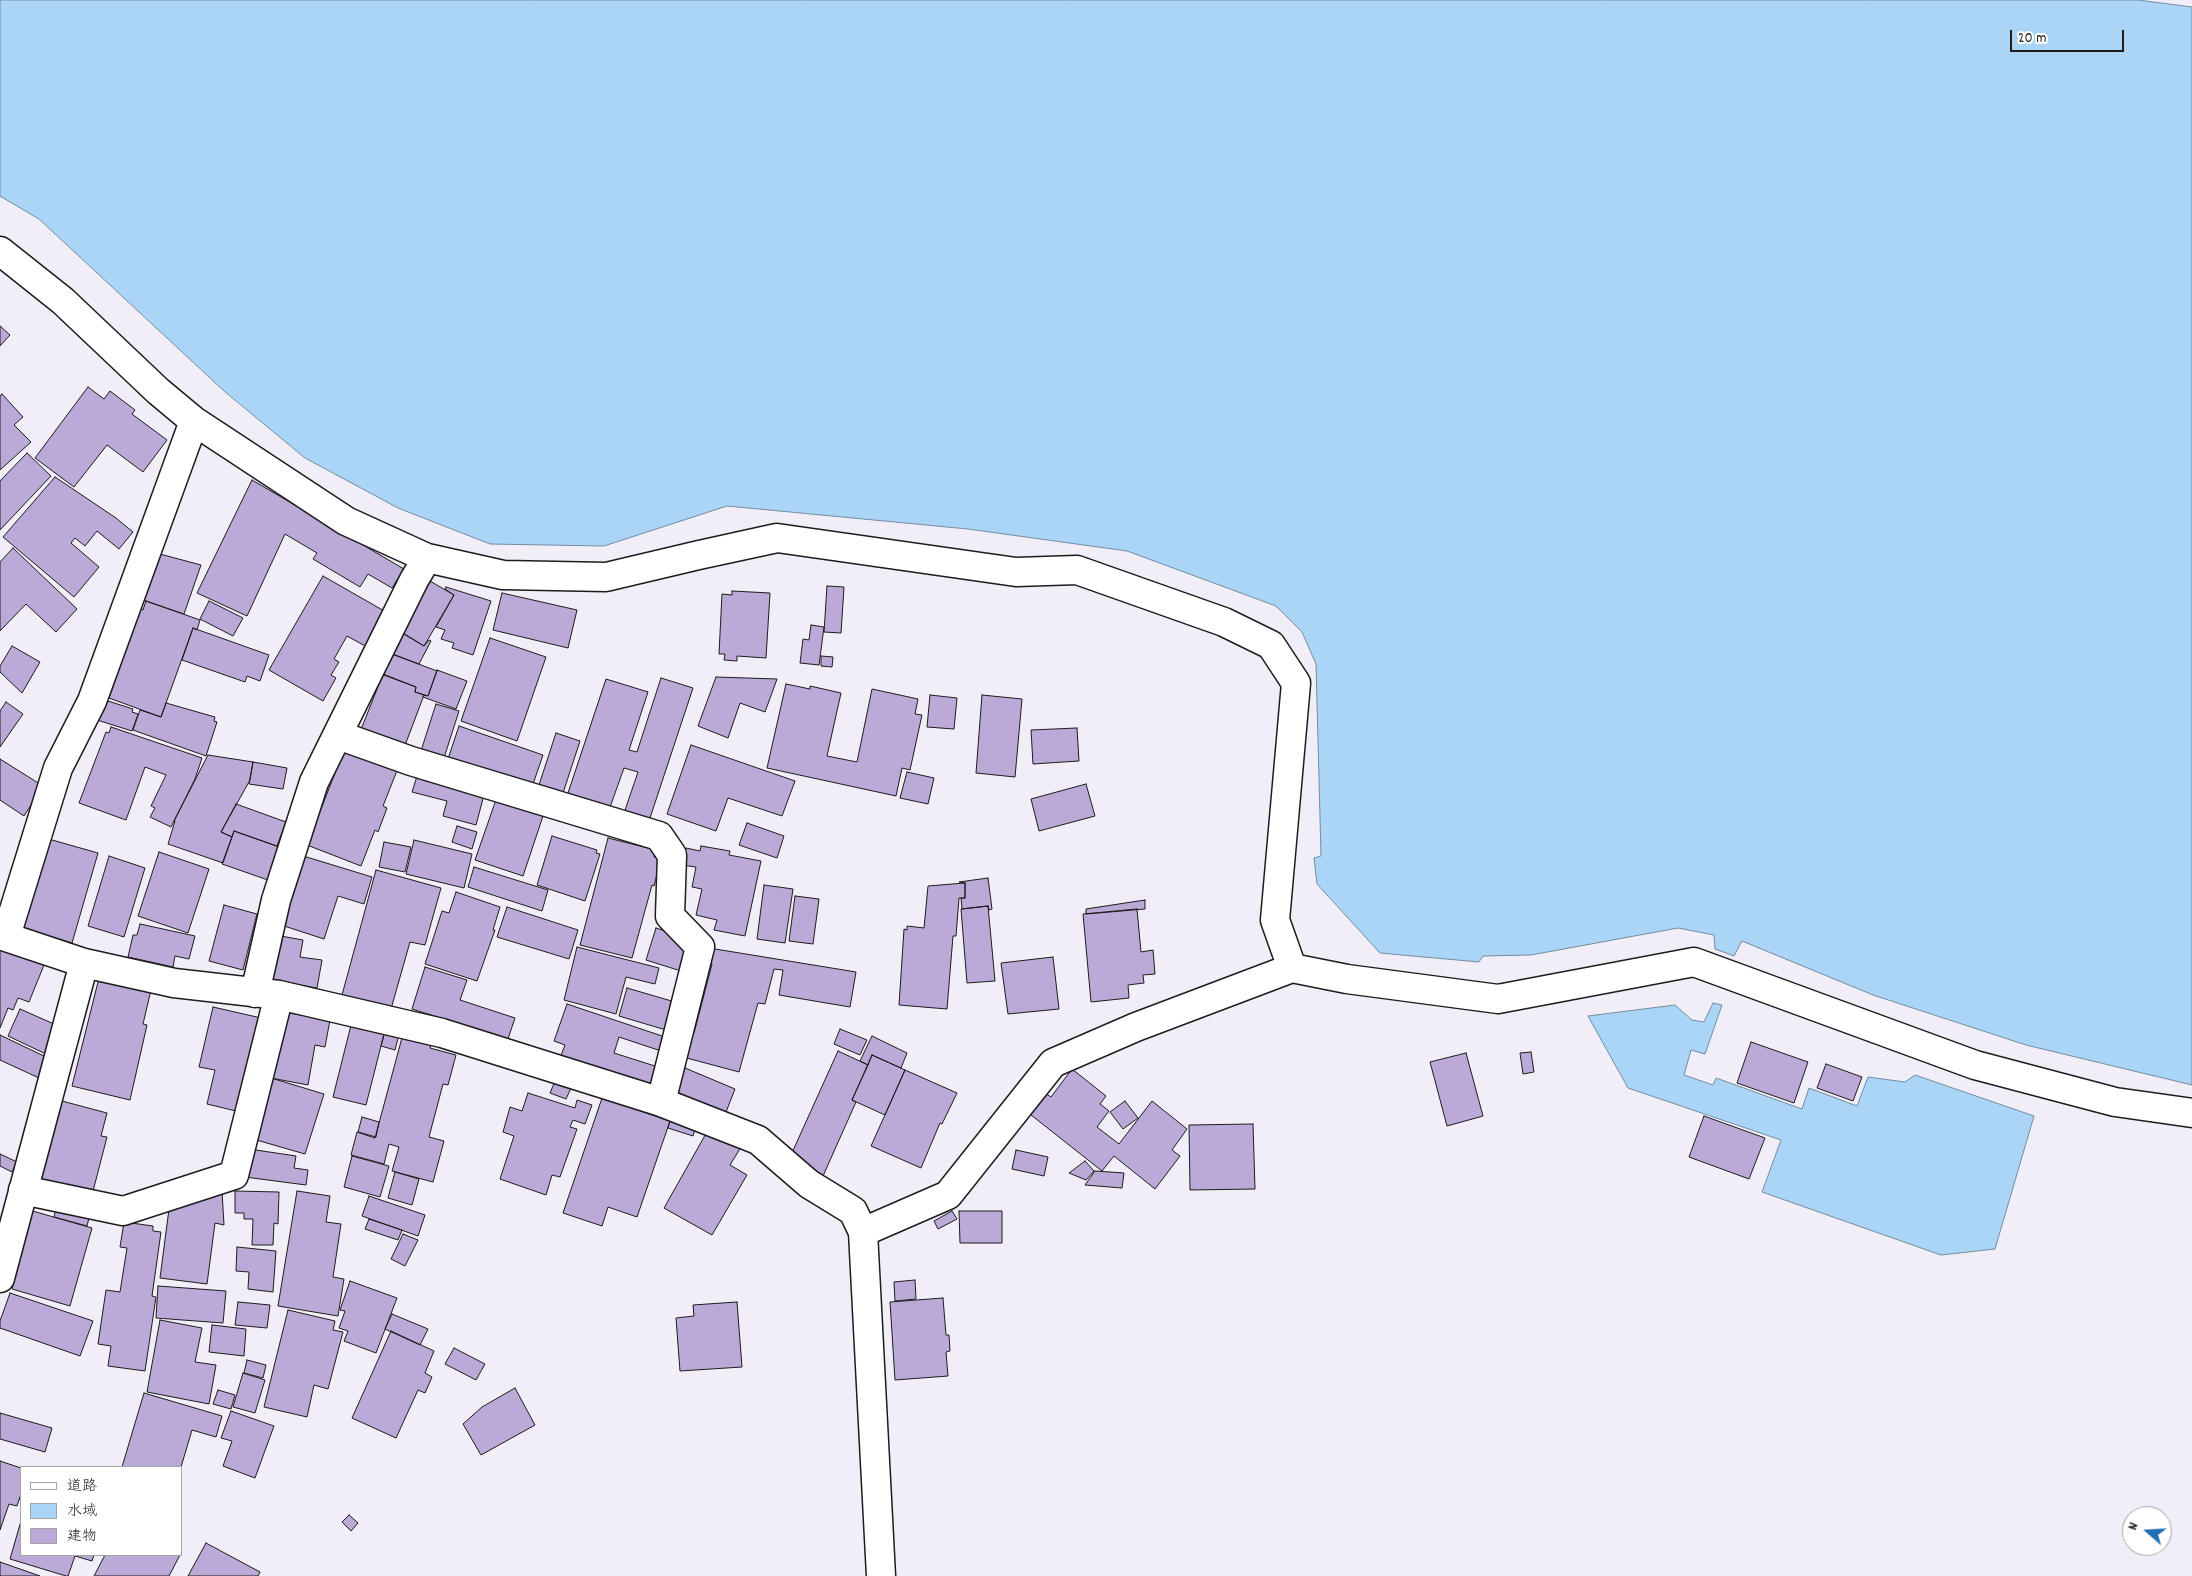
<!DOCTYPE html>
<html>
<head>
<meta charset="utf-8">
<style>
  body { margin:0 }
  #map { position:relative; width:2192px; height:1576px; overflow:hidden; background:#f1eef7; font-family:Dekko,"Klee One",sans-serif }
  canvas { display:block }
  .legend { position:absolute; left:20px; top:1466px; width:162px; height:90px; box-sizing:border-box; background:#fff; border:1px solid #a4a4a4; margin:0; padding:6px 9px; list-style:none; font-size:15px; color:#1c1c1c }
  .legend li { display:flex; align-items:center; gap:10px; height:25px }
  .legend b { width:25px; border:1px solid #a4a4a4 }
  .north { position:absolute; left:2122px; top:1506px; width:50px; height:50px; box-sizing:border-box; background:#fff; border:1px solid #a4a4a4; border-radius:50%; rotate:289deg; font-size:14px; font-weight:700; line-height:20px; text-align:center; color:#1c1c1c }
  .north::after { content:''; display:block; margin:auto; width:18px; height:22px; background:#1f6fb2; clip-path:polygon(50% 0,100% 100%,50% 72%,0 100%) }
  .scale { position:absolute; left:2010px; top:30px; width:114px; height:22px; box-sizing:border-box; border:2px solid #1c1c1c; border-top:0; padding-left:6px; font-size:15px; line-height:18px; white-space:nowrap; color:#1c1c1c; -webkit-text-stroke:4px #fff; paint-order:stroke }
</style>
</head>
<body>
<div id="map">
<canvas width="2192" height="1576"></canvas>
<ul class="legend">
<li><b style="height:6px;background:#fff"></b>道路</li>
<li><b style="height:14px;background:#abd5f6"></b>水域</li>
<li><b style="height:14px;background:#bba9d8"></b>建物</li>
</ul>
<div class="north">N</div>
<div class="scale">20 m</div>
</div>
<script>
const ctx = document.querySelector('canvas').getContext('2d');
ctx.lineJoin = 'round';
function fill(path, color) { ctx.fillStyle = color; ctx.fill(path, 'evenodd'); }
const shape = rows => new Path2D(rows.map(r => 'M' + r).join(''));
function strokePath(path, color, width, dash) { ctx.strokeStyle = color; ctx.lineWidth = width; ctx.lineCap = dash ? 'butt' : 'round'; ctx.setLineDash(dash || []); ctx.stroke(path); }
const water = shape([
  [0,0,2138,0,2192,7,2192,1085,2026,1045,1873,995,1742,941,1734,956,1715,949,1714,935,1678,928,1531,955,1483,956,1479,962,1380,953,1317,884,1314,858,1321,856,1316,664,1302,632,1276,606,1127,551,968,529,727,506,604,546,490,544,398,508,305,458,224,391,39,219,0,196,0,0],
  [1713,1003,1722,1005,1705,1054,1691,1050,1684,1075,1713,1085,1716,1078,1802,1109,1809,1088,1857,1106,1868,1077,1905,1082,1915,1075,2034,1116,1995,1249,1941,1255,1762,1192,1781,1140,1628,1088,1588,1016,1675,1005,1692,1020,1704,1022,1713,1003]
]);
const building = shape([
  [0,326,10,335,0,346,0,326],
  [88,387,104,399,110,391,135,410,132,414,167,440,143,472,107,445,74,487,35,458,88,387],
  [2,394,23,417,14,425,31,442,0,470,0,396,2,394],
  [27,453,51,476,0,530,0,481,27,453],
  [55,477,116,518,133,532,119,549,97,531,85,546,75,538,71,543,99,567,74,597,3,537,55,477],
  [252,480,404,569,392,588,368,574,360,587,313,559,317,553,285,534,247,616,197,593,252,480],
  [13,548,77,609,56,632,26,604,0,631,0,562,13,548],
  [156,553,201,565,184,614,140,599,156,553],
  [323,576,386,612,367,647,347,636,334,659,339,662,331,675,336,678,323,701,269,670,323,576],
  [430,581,454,595,424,646,400,631,430,581],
  [827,586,844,587,841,633,824,632,827,586],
  [446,587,491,601,473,655,452,648,454,643,441,639,445,630,436,627,454,595,445,589,446,587],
  [732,591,770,593,766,658,737,656,737,661,724,660,725,654,719,654,722,594,732,595,732,591],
  [502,593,577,610,568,648,493,630,502,593],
  [146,601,200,620,197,630,193,628,161,717,109,698,140,609,143,610,146,601],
  [209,601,243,618,233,636,200,619,209,601],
  [811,625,824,627,819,665,800,663,803,639,809,640,811,625],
  [193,628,269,655,260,681,247,676,245,682,182,660,193,628],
  [402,633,424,646,429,640,431,641,419,664,390,653,402,633],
  [490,638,546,657,517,741,461,721,490,638],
  [12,646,40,662,22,693,0,672,0,666,12,646],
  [389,653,437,671,428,696,415,692,416,687,381,674,389,653],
  [821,656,833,657,832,667,821,666,821,656],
  [437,670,467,681,456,709,423,697,424,695,428,696,437,670],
  [383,674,416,687,415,692,424,695,404,748,360,732,383,674],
  [716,677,777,679,765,712,740,703,728,738,698,726,716,677],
  [661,678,693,688,648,824,623,816,638,772,624,768,609,810,567,796,606,679,648,692,629,750,637,752,661,678],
  [786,684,810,689,810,686,841,693,827,756,857,762,872,689,918,699,915,714,922,715,910,770,902,768,896,796,767,768,786,684],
  [930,695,957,698,954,729,927,727,930,695],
  [982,695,1022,699,1015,777,976,773,982,695],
  [108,701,133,709,132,712,138,714,132,731,97,720,103,702,107,703,108,701],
  [6,702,23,714,0,747,0,711,6,702],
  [166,703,215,717,214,721,217,722,206,756,133,730,140,710,161,717,166,703],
  [436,704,459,711,443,761,420,754,436,704],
  [459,726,543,755,532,787,448,759,459,726],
  [111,727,202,758,195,779,171,827,150,817,155,808,151,806,166,775,145,767,126,820,79,803,106,732,109,733,111,727],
  [1077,728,1079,761,1033,764,1031,730,1077,728],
  [556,733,580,741,562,796,538,788,556,733],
  [691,745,795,781,782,816,728,798,716,831,667,814,691,745],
  [346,747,398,768,383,806,387,808,378,832,375,830,361,866,307,845,335,773,330,772,346,747],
  [208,755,253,762,250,780,221,832,232,837,223,863,168,844,175,821,174,821,208,755],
  [0,759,43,786,24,816,0,800,0,759],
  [253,762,287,768,283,789,249,784,253,762],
  [907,772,934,778,928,804,900,798,907,772],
  [418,773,485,791,476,825,443,816,447,801,412,792,418,773],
  [1086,784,1095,816,1039,831,1031,799,1086,784],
  [498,794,545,810,523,876,475,860,498,794],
  [236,804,286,822,277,846,234,831,232,837,221,832,236,804],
  [747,823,784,836,777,858,739,845,747,823],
  [457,826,477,832,472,849,452,842,457,826],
  [234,831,279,847,268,880,222,864,234,831],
  [552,836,597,850,596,853,600,854,585,901,537,885,552,836],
  [45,838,98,853,72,943,19,927,45,838],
  [608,838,656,850,654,857,661,859,654,886,652,885,632,958,580,945,608,838],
  [414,840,472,854,464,888,406,874,414,840],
  [384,842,411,847,405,872,379,867,384,842],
  [701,846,730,851,729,855,761,861,745,936,714,930,717,920,696,915,702,889,692,887,696,867,682,865,686,848,700,851,701,846],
  [159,852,209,869,188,933,138,916,159,852],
  [300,855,372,877,364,904,338,896,324,939,278,924,300,855],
  [109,856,145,868,124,937,88,926,109,856],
  [474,867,548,890,542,911,468,887,474,867],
  [376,870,441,888,425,945,410,942,391,1009,342,995,376,870],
  [988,878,992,909,989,910,988,906,962,909,961,898,965,898,965,883,959,882,988,878],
  [965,883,965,898,959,898,956,936,953,936,947,1009,899,1005,904,929,907,930,907,926,924,928,928,886,965,883],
  [764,885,793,889,785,943,757,939,764,885],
  [456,892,500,907,493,930,495,930,477,981,425,964,442,911,449,913,456,892],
  [795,896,819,899,813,944,789,941,795,896],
  [1145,900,1145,909,1086,914,1086,909,1145,900],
  [224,905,257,914,243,970,209,961,224,905],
  [988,906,995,981,967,983,961,909,988,906],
  [507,907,578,930,569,959,497,937,507,907],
  [1137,909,1141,952,1153,950,1155,974,1143,975,1144,983,1128,985,1129,998,1091,1002,1083,914,1137,909],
  [140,924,195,936,189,959,175,956,173,967,128,957,133,935,137,935,140,924],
  [656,928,675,934,686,954,681,971,646,960,656,928],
  [275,935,303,940,300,957,322,960,317,988,269,980,275,935],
  [0,946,44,965,29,1002,18,998,13,1010,8,1008,0,1028,0,946],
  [577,947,659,968,655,984,626,977,616,1014,564,1000,577,947],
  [709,948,856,972,850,1007,779,995,783,970,774,969,765,1004,758,1003,739,1072,683,1057,690,1032,694,1033,712,964,706,963,709,948],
  [1053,957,1059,1009,1008,1014,1001,963,1053,957],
  [425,967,467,980,460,1000,515,1018,508,1039,412,1009,425,967],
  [99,978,151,990,143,1024,147,1025,130,1100,72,1086,99,978],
  [627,988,675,1002,666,1030,619,1016,627,988],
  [567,1004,665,1037,661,1051,619,1037,614,1053,658,1067,651,1089,560,1058,565,1045,554,1041,567,1004],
  [213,1007,261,1018,240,1112,207,1104,215,1070,199,1067,213,1007],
  [20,1009,54,1024,48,1055,8,1036,20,1009],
  [283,1012,330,1020,325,1047,315,1045,308,1085,271,1078,283,1012],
  [351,1025,384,1034,366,1105,333,1097,351,1025],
  [840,1029,867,1040,860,1055,834,1044,840,1029],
  [385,1031,399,1034,395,1050,381,1046,385,1031],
  [403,1034,432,1042,430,1048,456,1055,448,1085,443,1084,429,1137,444,1141,433,1182,392,1171,399,1147,389,1144,384,1164,351,1155,357,1132,375,1138,403,1034],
  [0,1035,48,1058,39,1078,0,1060,0,1035],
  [872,1036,907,1053,901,1068,872,1055,868,1065,860,1061,872,1036],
  [1751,1042,1808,1062,1794,1103,1737,1083,1751,1042],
  [838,1051,868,1065,852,1100,856,1102,823,1176,791,1155,838,1051],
  [1531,1052,1534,1072,1523,1074,1520,1053,1531,1052],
  [1466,1053,1483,1116,1447,1126,1430,1062,1466,1053],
  [872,1055,905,1070,885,1115,852,1100,872,1055],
  [1826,1064,1862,1077,1853,1101,1817,1088,1826,1064],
  [685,1068,735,1089,726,1112,676,1092,685,1068],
  [1072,1069,1106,1096,1100,1104,1109,1111,1097,1127,1119,1144,1152,1101,1187,1129,1172,1150,1180,1156,1155,1189,1114,1156,1102,1171,1026,1111,1042,1091,1051,1097,1072,1069],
  [905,1070,957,1093,942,1124,940,1123,921,1168,871,1146,905,1070],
  [271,1078,324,1094,305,1154,253,1139,271,1078],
  [555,1081,571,1088,566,1099,550,1093,555,1081],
  [528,1093,575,1108,577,1100,592,1105,585,1124,573,1120,570,1127,577,1129,560,1177,552,1175,546,1195,500,1179,514,1136,503,1132,510,1107,522,1111,528,1093],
  [602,1098,670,1121,637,1217,608,1207,602,1226,563,1213,602,1098],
  [62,1101,107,1113,101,1136,107,1137,92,1195,40,1181,62,1101],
  [1125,1101,1138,1118,1123,1129,1110,1112,1125,1101],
  [661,1111,697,1123,693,1136,668,1128,670,1121,659,1117,661,1111],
  [1704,1116,1765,1138,1749,1179,1689,1157,1704,1116],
  [362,1117,379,1122,376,1137,358,1132,362,1117],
  [1253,1124,1255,1189,1190,1190,1189,1125,1253,1124],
  [708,1130,741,1147,730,1165,747,1175,712,1235,664,1208,708,1130],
  [249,1149,296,1156,294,1168,308,1170,306,1185,245,1177,249,1149],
  [1016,1150,1048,1157,1044,1176,1012,1169,1016,1150],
  [0,1154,17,1162,12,1172,0,1166,0,1154],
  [352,1156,389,1166,380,1197,344,1187,352,1156],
  [1085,1161,1094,1171,1086,1180,1069,1173,1085,1161],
  [1095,1171,1124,1173,1122,1188,1085,1185,1095,1171],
  [395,1172,419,1179,412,1205,388,1198,395,1172],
  [222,1191,224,1225,215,1223,207,1284,160,1278,169,1209,222,1191],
  [235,1191,279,1192,278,1224,274,1223,273,1245,252,1245,253,1219,244,1219,244,1213,235,1213,235,1191],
  [297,1191,330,1196,326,1222,341,1224,333,1277,344,1279,338,1316,278,1306,297,1191],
  [369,1196,425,1215,418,1236,362,1216,369,1196],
  [56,1209,89,1218,87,1226,54,1217,56,1209],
  [29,1210,92,1228,70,1306,12,1289,21,1255,17,1254,29,1210],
  [952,1211,957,1219,938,1229,934,1221,952,1211],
  [959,1211,1002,1211,1002,1243,960,1243,959,1211],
  [369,1219,402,1230,398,1240,365,1229,369,1219],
  [124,1222,153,1226,153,1231,161,1232,152,1296,156,1297,145,1371,108,1366,111,1346,98,1344,106,1290,120,1292,127,1248,120,1247,124,1222],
  [403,1234,418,1240,405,1266,391,1259,403,1234],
  [237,1247,276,1251,273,1292,248,1289,249,1272,236,1271,237,1247],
  [915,1280,916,1299,895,1301,894,1282,915,1280],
  [350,1281,397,1298,376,1353,344,1341,348,1331,339,1328,345,1311,340,1310,350,1281],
  [158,1286,226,1291,223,1323,156,1318,158,1286],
  [10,1293,93,1321,80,1356,0,1328,0,1321,10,1293],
  [943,1298,946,1335,949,1335,950,1351,946,1352,948,1376,895,1380,890,1302,943,1298],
  [238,1302,270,1305,267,1328,235,1325,238,1302],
  [737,1302,742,1367,680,1371,676,1318,694,1316,693,1305,737,1302],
  [288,1310,335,1321,333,1330,343,1332,328,1389,314,1385,307,1417,264,1407,288,1310],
  [392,1314,428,1329,420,1345,385,1329,392,1314],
  [160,1320,202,1328,195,1362,216,1365,209,1404,147,1392,160,1320],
  [212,1325,246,1329,244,1356,209,1352,212,1325],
  [391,1331,434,1351,425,1373,432,1377,425,1393,418,1390,396,1438,352,1418,391,1331],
  [454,1348,485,1364,476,1380,445,1364,454,1348],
  [247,1360,266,1365,263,1378,244,1373,247,1360],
  [243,1373,265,1380,255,1413,233,1407,243,1373],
  [515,1388,535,1425,481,1455,463,1424,482,1407,515,1388],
  [218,1390,235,1395,231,1409,213,1404,218,1390],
  [144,1393,222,1416,216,1437,192,1430,181,1467,122,1467,144,1393],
  [231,1411,274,1426,255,1478,223,1466,232,1441,221,1438,231,1411],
  [0,1413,52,1428,45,1452,0,1439,0,1413],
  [0,1461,21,1468,21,1494,17,1506,9,1504,0,1530,0,1461],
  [349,1515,358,1523,351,1531,342,1522,349,1515],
  [21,1521,21,1555,94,1555,92,1561,75,1556,68,1576,66,1576,10,1559,21,1521],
  [206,1543,260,1572,258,1576,188,1576,206,1543],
  [105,1555,180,1555,169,1576,94,1576,105,1555],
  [0,1562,40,1576,0,1576,0,1562]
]);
const minor = shape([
  [0,251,63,301,158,391,194,421,346,521,427,558,503,575,606,577,699,555,777,538,1016,572,1077,570,1224,622,1271,645,1296,683,1275,920,1292,968],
  [338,735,411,761,659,836,672,855,670,916,700,947,661,1102],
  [0,935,84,963,174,983,279,995,442,1033,661,1102,758,1140,809,1184,853,1211,863,1232,881,1576],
  [6,936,58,768,92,701,194,421],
  [255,993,276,900,314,782,414,580,427,558],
  [23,1190,123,1211,234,1175,279,995],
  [863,1232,948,1195,1053,1063,1136,1027,1292,968,1347,979,1498,999,1694,962,1975,1065,2115,1102,2192,1113],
  [0,1278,84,963]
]);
fill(water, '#abd5f6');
strokePath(water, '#728b9f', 1);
fill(building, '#bba9d8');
strokePath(building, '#1c1c1c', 1);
strokePath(minor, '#1c1c1c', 31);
strokePath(minor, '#fff', 28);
</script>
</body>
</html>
